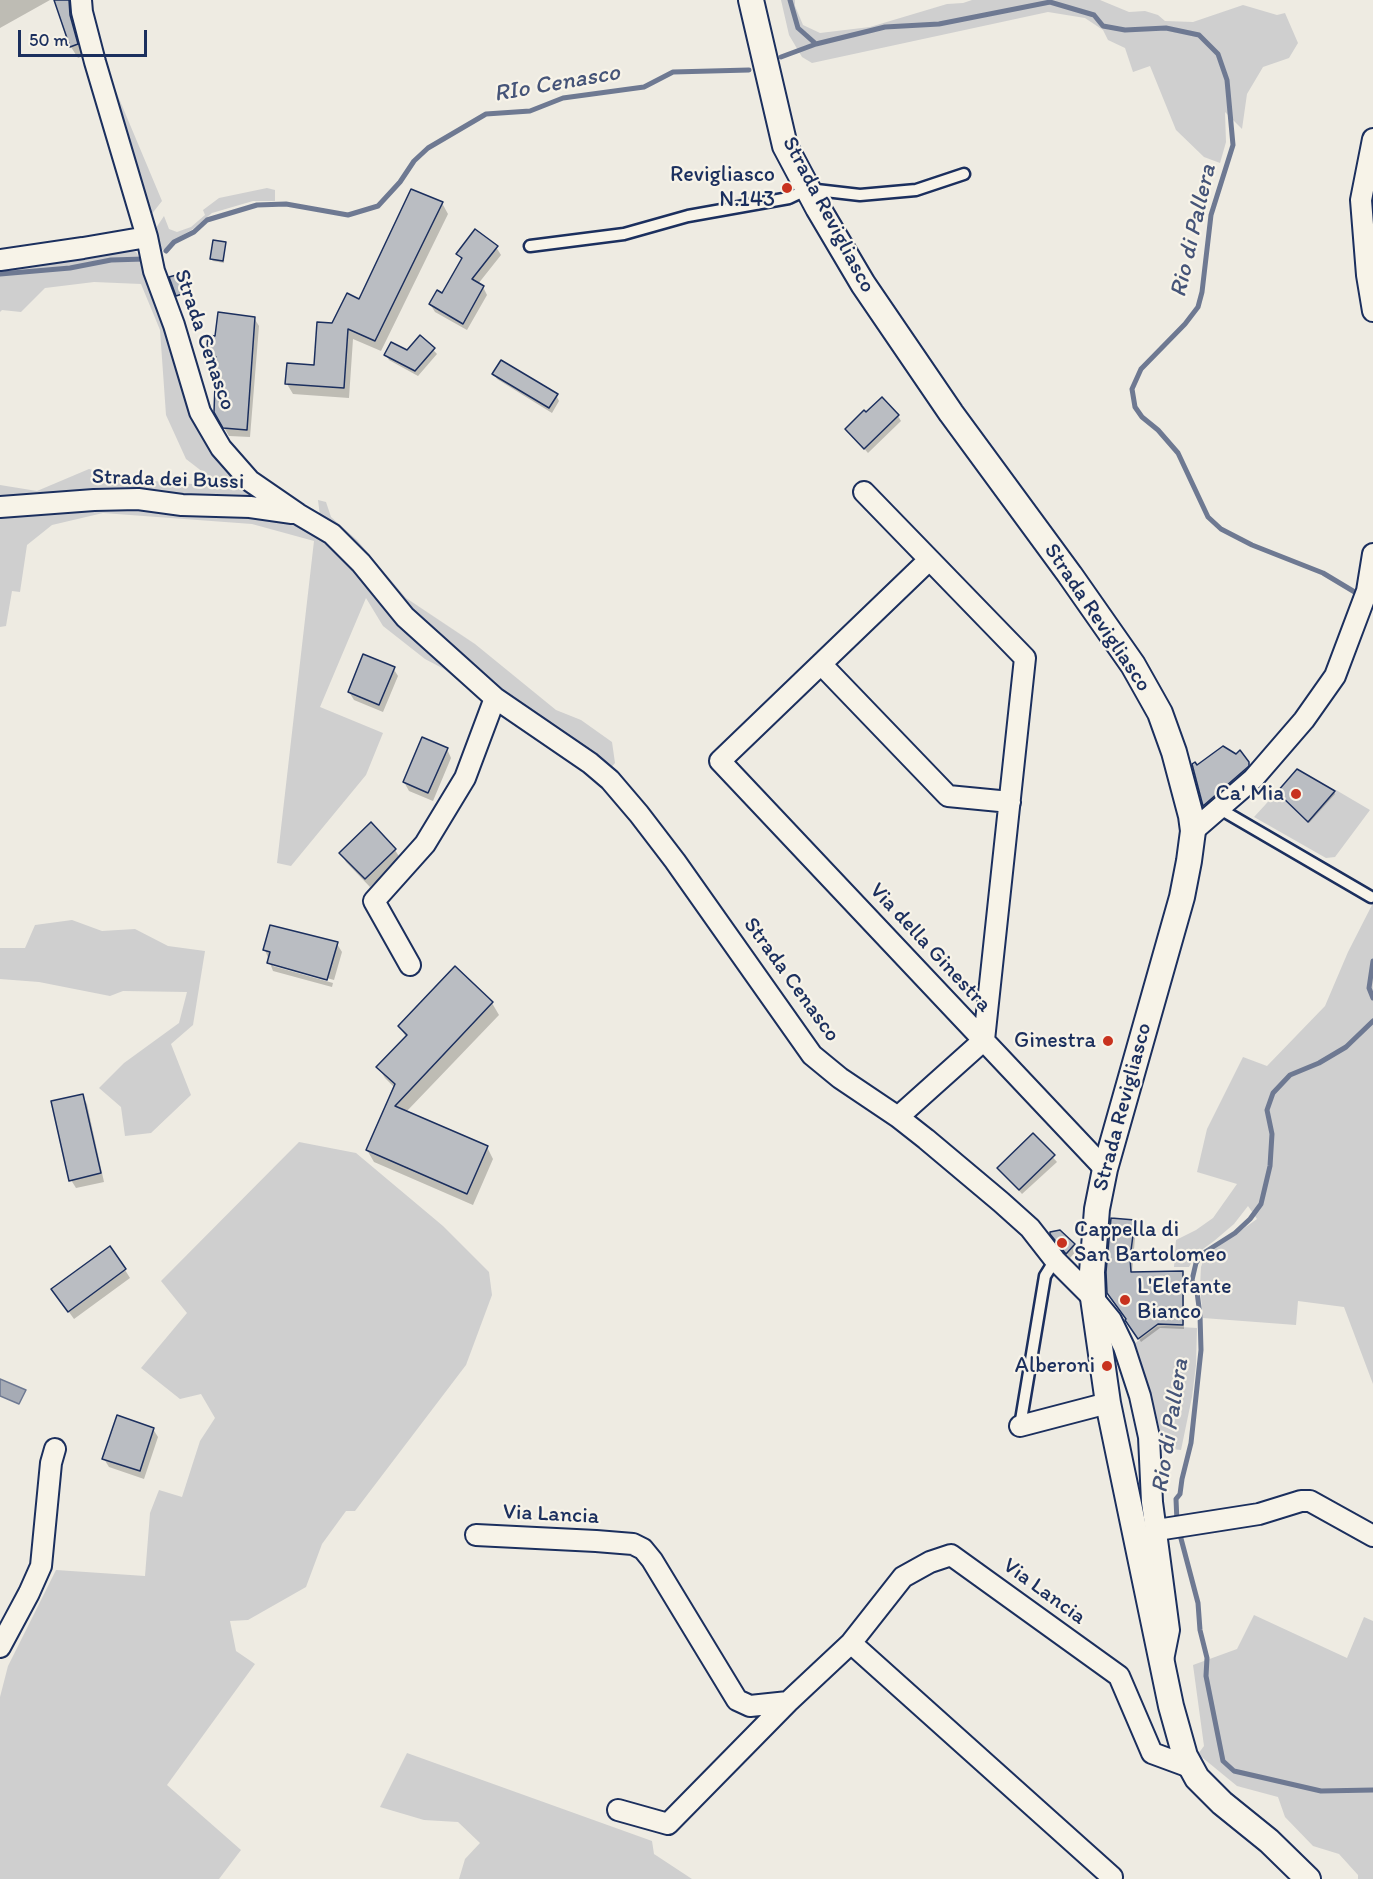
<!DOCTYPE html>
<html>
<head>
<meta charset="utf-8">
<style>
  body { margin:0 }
  #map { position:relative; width:1373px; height:1879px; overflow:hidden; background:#eeebe2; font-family:Itim,sans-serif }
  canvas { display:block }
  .scale { position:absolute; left:18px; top:30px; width:129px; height:27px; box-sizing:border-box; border:3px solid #1b2f5e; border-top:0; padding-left:8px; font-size:18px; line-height:21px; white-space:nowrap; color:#1b2f5e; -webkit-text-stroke:4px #f7f3e8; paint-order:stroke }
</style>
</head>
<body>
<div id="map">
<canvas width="1373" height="1879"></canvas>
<div class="scale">50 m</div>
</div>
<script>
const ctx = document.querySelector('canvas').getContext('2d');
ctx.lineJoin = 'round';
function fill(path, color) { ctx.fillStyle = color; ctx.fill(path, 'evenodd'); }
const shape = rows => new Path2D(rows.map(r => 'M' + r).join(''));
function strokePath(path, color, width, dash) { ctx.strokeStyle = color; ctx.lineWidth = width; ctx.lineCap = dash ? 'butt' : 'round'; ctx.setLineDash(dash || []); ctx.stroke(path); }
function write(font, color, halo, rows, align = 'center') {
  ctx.font = font + ' Itim,sans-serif'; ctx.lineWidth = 4.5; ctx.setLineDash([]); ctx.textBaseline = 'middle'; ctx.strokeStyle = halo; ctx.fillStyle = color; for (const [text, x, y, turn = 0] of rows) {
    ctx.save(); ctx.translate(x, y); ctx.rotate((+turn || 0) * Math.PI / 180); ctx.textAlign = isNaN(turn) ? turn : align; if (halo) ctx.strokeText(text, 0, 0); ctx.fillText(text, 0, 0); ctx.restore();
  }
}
const green = shape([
  [781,0,795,0,795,6,803,25,820,33,870,27,947,4,963,3,972,0,1100,0,1129,12,1145,11,1158,15,1165,21,1193,22,1243,5,1277,15,1285,13,1298,43,1289,58,1263,67,1247,94,1242,129,1225,112,1226,142,1220,163,1204,157,1176,130,1150,66,1133,72,1125,48,1108,40,1103,30,1085,18,1048,12,812,63,802,57,789,35],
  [96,30,110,77,162,201,147,220],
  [267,188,275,190,275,201,253,201,212,213,193,229,174,240,165,249,153,253,150,237,164,216,169,229,177,232,191,227,205,215,203,210,219,198],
  [115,249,136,252,146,268,194,413,268,502,0,501,0,485,37,491,89,469,127,479,206,485,208,476,186,459,166,415,160,330,141,284,94,282,45,288,21,312,2,310,0,312,0,270],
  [318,500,326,502,331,517,357,540,406,598,475,644,556,710,581,720,612,742,615,763,609,770,498,692,407,613,368,563,320,516],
  [137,504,249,514,299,525,327,537,488,696,483,701,444,669,425,659,383,626,366,598,320,707,383,733,366,775,291,866,277,863,314,541,252,524,103,513,52,525,27,545,20,592,12,591,6,626,0,627,0,513],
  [1336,790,1370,810,1335,857,1326,858,1254,817,1277,792,1307,822],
  [1373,903,1373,1384,1344,1307,1298,1301,1296,1325,1203,1318,1200,1287,1201,1267,1205,1256,1257,1219,1248,1206,1234,1224,1214,1241,1196,1254,1189,1267,1174,1267,1176,1240,1196,1230,1213,1218,1237,1184,1197,1172,1207,1129,1243,1057,1267,1066,1325,1006,1348,952],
  [72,920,102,931,135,929,168,946,205,951,193,1025,171,1044,191,1095,151,1133,125,1136,121,1107,99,1088,124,1063,179,1023,187,992,123,991,110,996,39,982,0,979,0,948,25,948,35,925],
  [299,1142,356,1153,443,1226,489,1272,492,1295,466,1365,355,1511,346,1511,322,1544,306,1587,248,1620,230,1621,236,1651,255,1664,167,1785,241,1850,219,1879,0,1879,0,1697,8,1666,56,1570,145,1576,150,1513,159,1490,182,1497,200,1441,215,1418,201,1394,180,1399,141,1368,187,1313,161,1281],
  [1165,1326,1197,1328,1196,1365,1192,1397,1181,1450,1163,1448,1160,1429,1140,1366,1130,1347,1157,1327],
  [1254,1615,1347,1658,1364,1617,1373,1621,1373,1879,1358,1879,1358,1875,1339,1854,1313,1846,1285,1817,1278,1797,1237,1786,1198,1754,1204,1746,1193,1665,1237,1649],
  [407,1753,652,1841,654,1854,692,1879,459,1879,465,1859,480,1843,458,1822,424,1820,380,1807]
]);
const water = shape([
  [0,1379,26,1390,19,1404,0,1396,0,1379]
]);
const shadow = shape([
  [0,0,50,0,0,28],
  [54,0,77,0,83,56,78,58,71,47],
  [442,203,448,214,381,351,353,339,349,398,293,394,287,384,315,367,333,325,360,301],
  [225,243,224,263,213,261,211,259],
  [496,247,501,255,478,284,483,287,487,295,467,330,435,312,430,304,443,295,462,261,458,254],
  [254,318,259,326,250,437,229,436,215,412,218,364,212,364,207,356,216,337],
  [421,337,437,354,418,376,389,360,386,355,407,352],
  [494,374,556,395,559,401,552,413,497,379],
  [898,416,901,421,868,453,847,429],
  [393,668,398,676,383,712,354,700,349,692],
  [447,749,451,758,433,801,409,791,404,782],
  [1248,763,1251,769,1207,810,1194,764,1197,767],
  [1334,792,1335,794,1309,823,1280,795],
  [395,850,400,858,370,887,346,862,341,853],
  [337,944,342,952,334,980,273,963,273,966,333,983,332,987,273,971,265,950],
  [455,968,492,1003,499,1015,406,1112,487,1147,493,1159,473,1205,374,1162,367,1150,395,1088,385,1078,378,1067,406,1037,399,1026],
  [82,1095,87,1104,104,1182,76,1188,71,1180],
  [1033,1135,1057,1162,1022,1194,999,1168],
  [1134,1222,1136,1226,1132,1273,1182,1273,1184,1277,1184,1329,1160,1328,1141,1342,1130,1325,1108,1272],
  [1055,1238,1074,1245,1077,1250,1070,1258],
  [125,1270,130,1278,74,1319,58,1297],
  [153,1429,158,1437,144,1479,109,1467,104,1459]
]);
const stream = shape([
  [790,0,798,28,816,44,885,27,939,24,1050,2,1094,15,1103,26,1125,30,1166,28,1199,35,1218,54,1227,80,1233,145,1211,215,1202,292,1198,307,1185,324,1141,369,1132,389,1135,407,1142,417,1158,430,1178,453,1208,517,1221,529,1252,545,1323,573,1373,603],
  [781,57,816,44],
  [166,251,174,242,194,232,207,220,257,205,286,204,348,215,378,206,400,182,414,161,428,148,486,114,530,111,563,98,644,87,673,72,749,70],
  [0,274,70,268,111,260,144,259],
  [1373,961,1369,988,1373,998],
  [1177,1522,1176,1499,1180,1494,1182,1479,1191,1443,1201,1350,1200,1315,1197,1292,1192,1280,1196,1263,1202,1254,1235,1233,1250,1219,1261,1204,1270,1166,1272,1134,1267,1110,1273,1093,1290,1075,1319,1063,1346,1047,1373,1021],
  [1179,1531,1198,1603,1200,1630,1207,1658,1206,1676,1223,1761,1234,1771,1321,1791,1373,1790]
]);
const building = shape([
  [54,0,69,0,70,15,78,44,70,47,54,0],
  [411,189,443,202,375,341,348,329,344,388,285,384,287,363,314,365,317,322,332,323,347,293,359,299,411,189],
  [475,229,498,246,472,279,484,286,463,324,429,304,437,290,442,293,462,258,456,254,475,229],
  [213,240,226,242,223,261,210,259,213,240],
  [180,274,185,293,176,296,169,277,180,274],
  [218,312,255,317,247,430,223,428,214,412,216,357,206,357,208,335,215,336,218,312],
  [420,335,435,348,415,371,384,355,391,342,407,350,420,335],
  [501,360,558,394,549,408,492,374,501,360],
  [882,397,899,415,864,449,845,429,864,410,866,412,882,397],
  [363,654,395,667,379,705,348,692,363,654],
  [422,737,448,748,428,793,403,782,422,737],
  [1223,746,1236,754,1240,750,1249,762,1249,766,1203,806,1192,764,1195,762,1197,765,1223,746],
  [1297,769,1335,791,1308,822,1277,792,1297,769],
  [371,822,396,849,365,879,339,853,371,822],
  [270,925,338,942,327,980,267,963,270,952,263,950,270,925],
  [455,966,493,1002,395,1106,488,1146,467,1194,366,1150,395,1084,376,1067,407,1035,398,1026,455,966],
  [83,1094,101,1173,69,1181,51,1101,83,1094],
  [1033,1133,1055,1155,1019,1190,997,1168,1033,1133],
  [1111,1218,1135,1220,1130,1258,1131,1272,1183,1271,1183,1325,1158,1324,1138,1339,1125,1320,1126,1319,1107,1293,1106,1272,1111,1218],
  [1060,1230,1075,1244,1066,1254,1050,1234,1050,1232,1060,1230],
  [110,1246,126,1269,68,1312,51,1289,110,1246],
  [117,1415,154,1428,140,1471,102,1459,117,1415]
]);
const service = shape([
  [530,246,624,234,688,216,789,198,808,189,860,195,916,190,964,174],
  [1220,809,1371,897],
  [1020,1426,1045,1276,1055,1260]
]);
const minor = shape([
  [81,0,82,12,95,62,147,237,154,271,174,325,200,412,221,448,250,481,298,514,332,534,361,563,405,617,495,698,590,763,610,780,639,814,675,861,812,1055,840,1078,898,1117,926,1139,1001,1202,1030,1228,1055,1260,1093,1298,1111,1320,1124,1347,1140,1396,1149,1437,1152,1502,1169,1630,1163,1660],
  [1373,139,1361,200,1367,275,1373,311],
  [0,260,83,248,147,237],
  [864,492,1025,658,984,1040,898,1117],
  [0,507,94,500,138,499,182,505,250,507,292,513],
  [929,560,720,761,1105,1169],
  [821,664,948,796,1010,802],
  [1193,831,1253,779,1304,720,1335,676,1367,591,1373,554],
  [410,965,374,901,425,844,465,778,495,698],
  [1020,1426,1108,1403],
  [1157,1530,1259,1514,1301,1501,1310,1501,1373,1536],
  [476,1535,596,1541,633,1544,643,1549,652,1560,737,1700,750,1706,788,1702],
  [0,1647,29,1593,41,1566,51,1463,55,1449],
  [618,1810,668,1824,788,1702,851,1643],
  [1112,1877,851,1643,903,1577,930,1562,951,1555,1119,1676,1152,1753,1190,1767]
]);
const tertiary = shape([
  [751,0,785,146,818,208,863,284,951,413,1070,575,1133,665,1160,713,1174,752,1191,816,1193,831,1189,861,1182,897,1105,1169,1097,1209,1092,1272,1093,1298,1108,1403,1171,1706,1185,1756,1197,1778,1222,1803,1269,1841,1308,1879]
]);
const markers = [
  [787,188,6,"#c8321e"],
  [1296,794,6,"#c8321e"],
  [1108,1041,6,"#c8321e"],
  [1062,1243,6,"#c8321e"],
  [1125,1300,6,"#c8321e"],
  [1107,1366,6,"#c8321e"]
];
const poiNames = [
  ["Revigliasco",775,175],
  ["N.143",775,200],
  ["Ca' Mia",1284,794],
  ["Ginestra",1096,1041],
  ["Cappella di",1074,1230,"left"],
  ["San Bartolomeo",1074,1255,"left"],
  ["L'Elefante",1137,1287,"left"],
  ["Bianco",1137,1312,"left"],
  ["Alberoni",1095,1366]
];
const streetNames = [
  ["Strada Revigliasco",828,215,62],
  ["Strada Cenasco",204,340,71],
  ["Strada dei Bussi",168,480,2],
  ["Strada Revigliasco",1097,618,56],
  ["Via della Ginestra",930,948,47],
  ["Strada Cenasco",791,980,54],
  ["Strada Revigliasco",1123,1107,-75],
  ["Via Lancia",551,1515,3],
  ["Via Lancia",1044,1592,36]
];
const waterNames = [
  ["RIo Cenasco",557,84,-10],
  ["Rio di Pallera",1194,231,-77],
  ["Rio di Pallera",1171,1426,-81]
];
fill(green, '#cfcfcf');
fill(water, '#a6abb5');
strokePath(water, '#6e7992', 1.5);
fill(shadow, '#0003');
strokePath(stream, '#6e7992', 5);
fill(building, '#babdc2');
strokePath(building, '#1b2f5e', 1.5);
strokePath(service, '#1b2f5e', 15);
strokePath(minor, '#1b2f5e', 24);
strokePath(tertiary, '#1b2f5e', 28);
strokePath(service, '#f7f3e8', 10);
strokePath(minor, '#f7f3e8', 20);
strokePath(tertiary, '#f7f3e8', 24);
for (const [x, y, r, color] of markers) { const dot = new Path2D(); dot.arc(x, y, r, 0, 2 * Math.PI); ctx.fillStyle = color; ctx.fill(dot); strokePath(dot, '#f7f3e8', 2); }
write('22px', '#1b2f5e', '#f7f3e8', poiNames, 'right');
write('22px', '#1b2f5e', '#f7f3e8', streetNames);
write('italic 24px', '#455478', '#f7f3e8', waterNames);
</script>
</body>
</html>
